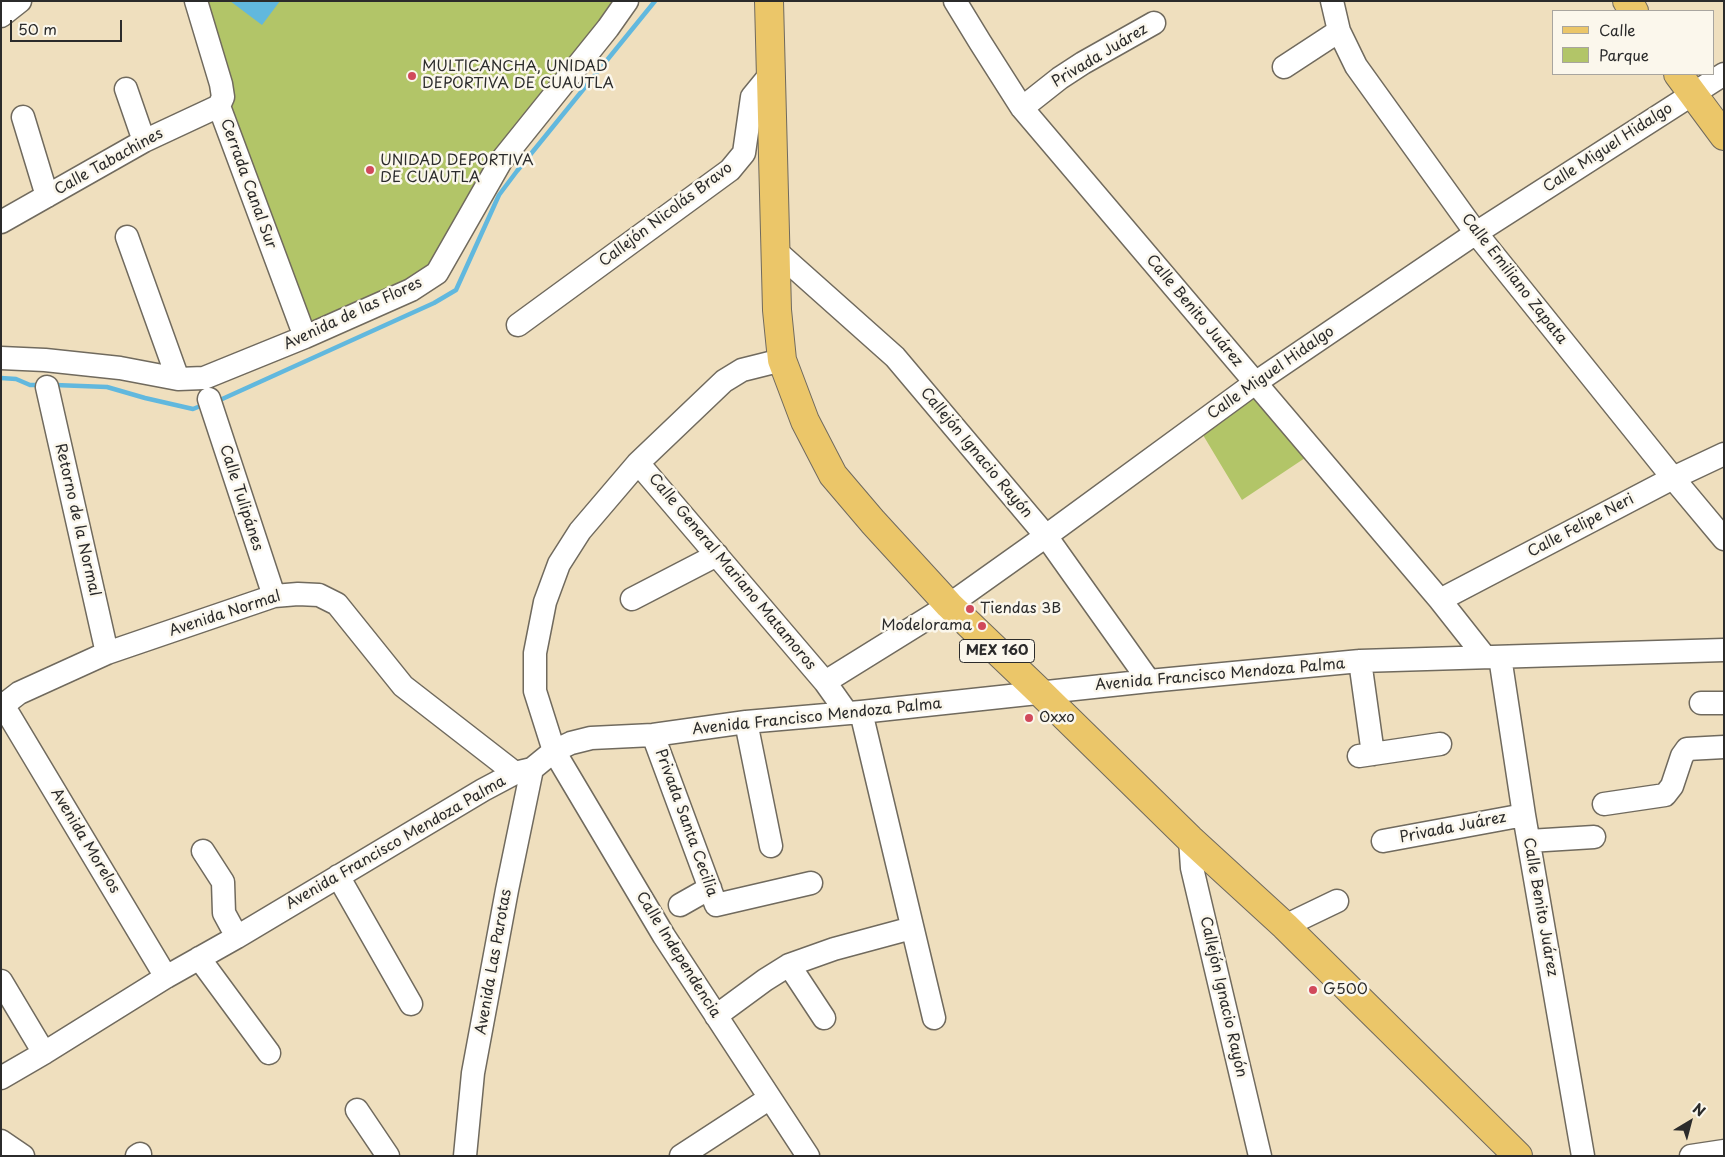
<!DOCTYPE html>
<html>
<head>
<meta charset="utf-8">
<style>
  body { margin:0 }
  #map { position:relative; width:1725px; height:1157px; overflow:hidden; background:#efdfbe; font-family:"Playpen Sans",sans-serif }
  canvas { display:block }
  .frame { position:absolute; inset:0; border:2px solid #2b2b2b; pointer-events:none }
  .legend { position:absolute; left:1552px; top:10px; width:162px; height:65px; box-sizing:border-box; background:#fbf7ec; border:1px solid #a8a59f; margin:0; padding:6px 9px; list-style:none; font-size:15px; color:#2b2b2b }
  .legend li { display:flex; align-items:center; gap:10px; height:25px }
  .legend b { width:25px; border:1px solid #a8a59f }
  .north { position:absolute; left:1665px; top:1097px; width:50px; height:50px; -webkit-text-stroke:4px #fbf7ec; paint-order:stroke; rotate:37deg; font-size:14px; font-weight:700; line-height:20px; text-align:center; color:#2b2b2b }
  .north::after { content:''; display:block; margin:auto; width:18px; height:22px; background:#2b2b2b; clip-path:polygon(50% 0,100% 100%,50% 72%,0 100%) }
  .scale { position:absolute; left:10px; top:20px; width:112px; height:22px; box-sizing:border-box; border:2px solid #2b2b2b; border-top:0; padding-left:6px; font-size:15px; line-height:18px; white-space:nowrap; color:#2b2b2b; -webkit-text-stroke:4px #fbf7ec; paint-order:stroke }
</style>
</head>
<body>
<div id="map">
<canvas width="1725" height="1157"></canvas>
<div class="frame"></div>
<ul class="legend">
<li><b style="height:6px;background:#ebc669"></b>Calle</li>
<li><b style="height:14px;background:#b2c568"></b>Parque</li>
</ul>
<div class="north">N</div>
<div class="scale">50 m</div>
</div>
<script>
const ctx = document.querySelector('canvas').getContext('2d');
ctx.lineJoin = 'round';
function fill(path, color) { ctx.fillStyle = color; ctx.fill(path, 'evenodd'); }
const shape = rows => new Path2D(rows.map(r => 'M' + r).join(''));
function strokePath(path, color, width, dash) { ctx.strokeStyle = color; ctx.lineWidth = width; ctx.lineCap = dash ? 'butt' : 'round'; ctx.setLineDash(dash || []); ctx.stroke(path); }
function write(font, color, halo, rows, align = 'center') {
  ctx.font = font + ' "Playpen Sans",sans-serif'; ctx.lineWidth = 5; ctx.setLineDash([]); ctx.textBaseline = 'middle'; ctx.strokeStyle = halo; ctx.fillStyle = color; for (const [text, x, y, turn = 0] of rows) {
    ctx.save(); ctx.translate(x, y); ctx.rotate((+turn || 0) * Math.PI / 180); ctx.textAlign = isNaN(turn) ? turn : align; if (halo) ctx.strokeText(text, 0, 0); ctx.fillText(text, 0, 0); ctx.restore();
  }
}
const green = shape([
  [196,1,627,1,437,273,305,337],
  [1255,383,1314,452,1242,500,1197,425]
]);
const water = shape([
  [230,1,280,1,262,25]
]);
const stream = shape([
  [1,378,16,379,30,385,39,385],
  [55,385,107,387,145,398,193,409,198,407],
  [220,400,434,303,456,290,499,195,517,171,655,1]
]);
const minor = shape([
  [196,1,221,84,223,97,219,106,305,337],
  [955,1,980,42,1022,108,1440,600,1485,657],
  [1332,1,1339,31,1356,66,1476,233,1673,478,1724,539],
  [1,16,20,1],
  [1284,67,1339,31],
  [126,89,144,141],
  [1022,108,1060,78,1083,63,1154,23],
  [23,117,47,196],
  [1,222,144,141,219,106],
  [127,237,178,379],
  [776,251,895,357,1046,536,1149,681],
  [518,325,730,170,744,153,752,97,770,75],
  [1,358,45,360,120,368,178,379,204,378,305,337,411,290,437,273,501,161,608,28,627,1],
  [782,360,742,370,724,381,638,463,580,531,559,564,545,602,535,653,535,691,554,751,664,936,808,1156],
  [47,387,107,653],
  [209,399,274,596],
  [638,463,825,682,847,713],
  [632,599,717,555],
  [1440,600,1673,478,1724,454],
  [1500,657,1524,815,1583,1156],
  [1360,661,1373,754],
  [825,682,949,605,1046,536,1255,383,1476,233,1724,74],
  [1701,703,1724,703],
  [3,705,166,977],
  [1,707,19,693,107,653,274,596,298,594,319,595,337,604,403,686,515,773],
  [861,712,934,1018],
  [746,722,771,846],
  [653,735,716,905,811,883],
  [1359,756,1440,744],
  [1604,804,1665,795,1672,786,1682,756,1687,749,1724,747],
  [1190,839,1192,868,1260,1156],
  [1383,841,1524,815],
  [1529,841,1594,837],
  [203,851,223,882,224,913,237,937],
  [338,876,411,1004],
  [680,905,710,888],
  [1285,926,1337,901],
  [199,958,269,1053],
  [789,965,824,1018],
  [1,981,44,1053],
  [716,1016,765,980,789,965,834,949,912,928],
  [1,1078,44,1053,166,977,237,937,483,790,515,773,532,769,554,751,571,743,591,738,653,735,746,722,861,712,1149,681,1360,661,1724,650],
  [357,1110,388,1156],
  [1,1141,23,1156],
  [137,1156,140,1154],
  [465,1156,473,1073,507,890,532,769],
  [681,1156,770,1098],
  [1691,1156,1724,1151]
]);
const major = shape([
  [769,1,777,310,782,360,805,421,833,475,873,522,949,605,1041,693,1190,839,1285,926,1518,1156],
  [1627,1,1634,11],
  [1678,74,1724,136]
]);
const markers = [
  [412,76,5,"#d1495b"],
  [370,170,5,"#d1495b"],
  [970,609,5,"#d1495b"],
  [982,626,5,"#d1495b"],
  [1029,718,5,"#d1495b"],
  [1313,990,5,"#d1495b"]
];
const shields = [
  [997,651,75]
];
const shieldNames = [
  ["MEX 160",997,651]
];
const streetNames = [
  ["Privada Juárez",1100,56,-31],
  ["Calle Miguel Hidalgo",1608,148,-33],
  ["Calle Tabachines",109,162,-29],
  ["Cerrada Canal Sur",248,184,70],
  ["Callejón Nicolás Bravo",666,215,-37],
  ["Calle Emiliano Zapata",1514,279,52],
  ["Calle Benito Juárez",1194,311,50],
  ["Avenida de las Flores",353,314,-25],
  ["Calle Miguel Hidalgo",1271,373,-35],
  ["Callejón Ignacio Rayón",976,453,50],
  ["Calle Tulipánes",241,498,72],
  ["Retorno de la Normal",77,520,77],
  ["Calle Felipe Neri",1581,526,-28],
  ["Calle General Mariano Matamoros",732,572,50],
  ["Avenida Normal",225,614,-18],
  ["Avenida Francisco Mendoza Palma",1220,675,-5],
  ["Avenida Francisco Mendoza Palma",817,717,-6],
  ["Privada Santa Cecilia",686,823,70],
  ["Privada Juárez",1453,828,-11],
  ["Avenida Morelos",85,841,59],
  ["Avenida Francisco Mendoza Palma",396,843,-30],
  ["Calle Benito Juárez",1540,907,80],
  ["Calle Independencia",678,955,58],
  ["Avenida Las Parotas",494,962,-80],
  ["Callejón Ignacio Rayón",1223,997,77]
];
const poiNames = [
  ["MULTICANCHA, UNIDAD",422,67],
  ["DEPORTIVA DE CUAUTLA",422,84],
  ["UNIDAD DEPORTIVA",380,161],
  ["DE CUAUTLA",380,178],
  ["Tiendas 3B",980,609],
  ["Modelorama",972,626,"right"],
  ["Oxxo",1039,718],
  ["G500",1323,990]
];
fill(green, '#b2c568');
fill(water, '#61b8de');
strokePath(stream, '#61b8de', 4.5);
strokePath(minor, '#706a5e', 25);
strokePath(major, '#706a5e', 30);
strokePath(minor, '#fff', 22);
strokePath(major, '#ebc669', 28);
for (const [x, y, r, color] of markers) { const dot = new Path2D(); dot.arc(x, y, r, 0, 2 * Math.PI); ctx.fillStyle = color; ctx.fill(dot); strokePath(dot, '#fbf7ec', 2); }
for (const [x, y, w] of shields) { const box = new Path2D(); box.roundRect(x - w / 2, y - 11.5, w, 23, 4); ctx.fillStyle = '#fbf7ec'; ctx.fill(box); strokePath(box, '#2b2b2b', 1); }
write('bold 14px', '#2b2b2b', null, shieldNames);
write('15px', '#2b2b2b', '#fbf7ec', streetNames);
write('15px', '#2b2b2b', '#fbf7ec', poiNames, 'left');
</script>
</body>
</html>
